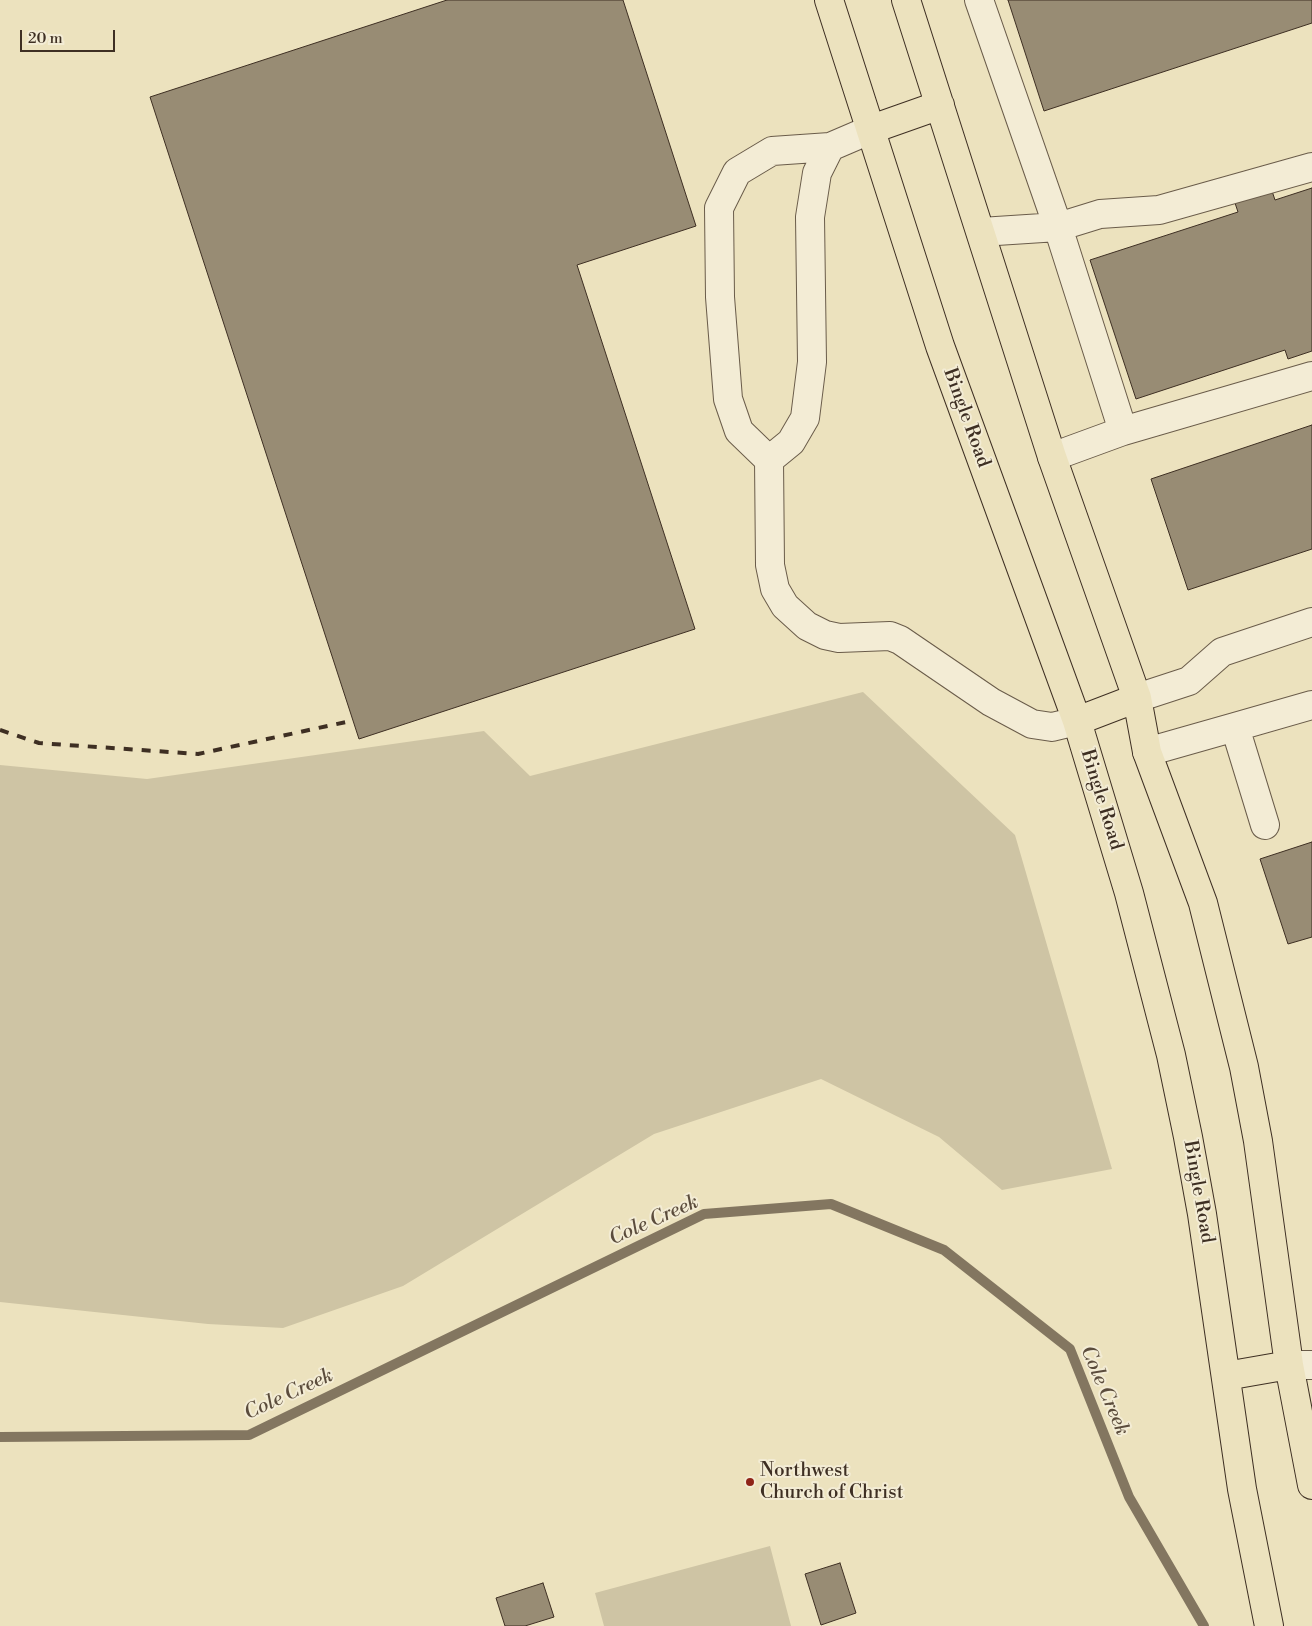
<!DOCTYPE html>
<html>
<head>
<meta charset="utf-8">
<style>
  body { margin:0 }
  #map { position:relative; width:1312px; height:1626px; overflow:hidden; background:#ece2be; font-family:"Libre Bodoni",serif }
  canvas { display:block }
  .scale { position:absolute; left:20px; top:30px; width:95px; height:22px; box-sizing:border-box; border:2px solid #3e2f23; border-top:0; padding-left:6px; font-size:15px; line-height:18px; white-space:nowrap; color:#3e2f23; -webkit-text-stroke:4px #f3ecd5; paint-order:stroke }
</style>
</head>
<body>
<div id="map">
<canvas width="1312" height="1626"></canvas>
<div class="scale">20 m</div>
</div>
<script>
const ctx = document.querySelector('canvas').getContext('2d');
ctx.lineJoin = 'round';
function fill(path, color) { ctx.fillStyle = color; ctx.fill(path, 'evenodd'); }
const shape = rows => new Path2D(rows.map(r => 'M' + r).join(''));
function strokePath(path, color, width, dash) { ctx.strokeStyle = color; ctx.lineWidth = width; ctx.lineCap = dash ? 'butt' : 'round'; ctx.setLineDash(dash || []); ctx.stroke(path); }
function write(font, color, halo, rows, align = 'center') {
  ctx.font = font + ' "Libre Bodoni",serif'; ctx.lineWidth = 4; ctx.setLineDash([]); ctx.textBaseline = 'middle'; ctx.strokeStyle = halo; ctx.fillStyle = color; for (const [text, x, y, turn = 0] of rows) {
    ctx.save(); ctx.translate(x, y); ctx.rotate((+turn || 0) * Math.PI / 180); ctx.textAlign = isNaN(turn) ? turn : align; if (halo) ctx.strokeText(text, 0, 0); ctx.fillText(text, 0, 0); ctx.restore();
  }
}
const green = shape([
  [863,692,1015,835,1112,1169,1002,1190,939,1137,821,1079,654,1134,403,1286,283,1328,208,1324,0,1302,0,765,147,779,484,731,530,776],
  [770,1546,791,1626,604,1626,595,1593]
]);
const stream = shape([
  [0,1437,249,1435,704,1214,831,1204,944,1250,1070,1349,1129,1497,1204,1626]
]);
const building = shape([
  [447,0,623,0,696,226,577,265,695,629,359,739,150,97,447,0],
  [1008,0,1312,0,1312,23,1044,111,1008,0],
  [1312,188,1312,351,1288,359,1285,350,1136,399,1090,260,1238,212,1235,203,1272,191,1275,200,1312,188],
  [1312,425,1312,549,1188,590,1151,479,1312,425],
  [1312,842,1312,937,1288,944,1260,859,1312,842],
  [840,1563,856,1613,821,1625,805,1574,840,1563],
  [543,1583,554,1617,525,1626,505,1626,496,1598,543,1583]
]);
const minor = shape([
  [979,0,1058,227,1123,431,1312,376],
  [872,129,830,147,817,173,810,217,812,362,805,418,791,442,769,460,770,565,775,589,785,606,807,626,825,635,839,638,890,636,900,640,991,702,1032,724,1052,727,1077,721],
  [981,232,1058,227,1100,214,1159,210,1312,167],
  [1052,457,1123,431],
  [769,460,739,431,728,399,720,297,719,208,737,172,772,151,830,147],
  [1137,698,1189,681,1222,652,1312,622],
  [1235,727,1312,705],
  [1147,752,1235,727,1265,825],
  [1289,1365,1312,1365]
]);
const major = shape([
  [829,0,940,346,1077,721,1129,893,1171,1055,1188,1137,1202,1214,1242,1489,1269,1626],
  [906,0,1052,457,1137,698,1147,752,1203,903,1244,1067,1258,1141,1289,1365,1312,1485],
  [872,129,940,105],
  [1077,721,1137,698],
  [1226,1376,1289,1365]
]);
const rail = shape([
  [0,730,39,743,198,754,346,722]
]);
const markers = [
  [750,1482,5,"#8f2418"]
];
const streetNames = [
  ["Bingle Road",966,418,70],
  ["Bingle Road",1101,800,73],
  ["Bingle Road",1198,1192,80]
];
const poiNames = [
  ["Northwest",760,1471],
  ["Church of Christ",760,1493]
];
const waterNames = [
  ["Cole Creek",654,1221,-24],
  ["Cole Creek",1104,1391,67],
  ["Cole Creek",289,1395,-25]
];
fill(green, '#cec4a4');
strokePath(stream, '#837660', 10);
fill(building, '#988c74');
strokePath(building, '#3e2f23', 1);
strokePath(minor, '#6a5c4a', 30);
strokePath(major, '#3e2f23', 30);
strokePath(minor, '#f3ecd5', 28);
strokePath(major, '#ece2be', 28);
strokePath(rail, '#3e2f23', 4, [9, 9]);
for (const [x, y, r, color] of markers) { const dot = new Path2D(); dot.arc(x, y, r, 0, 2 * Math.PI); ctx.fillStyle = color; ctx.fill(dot); strokePath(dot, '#f3ecd5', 2); }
write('19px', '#3e2f23', '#f3ecd5', streetNames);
write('19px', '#3e2f23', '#f3ecd5', poiNames, 'left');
write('italic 20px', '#5b4c3c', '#f3ecd5', waterNames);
</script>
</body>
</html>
